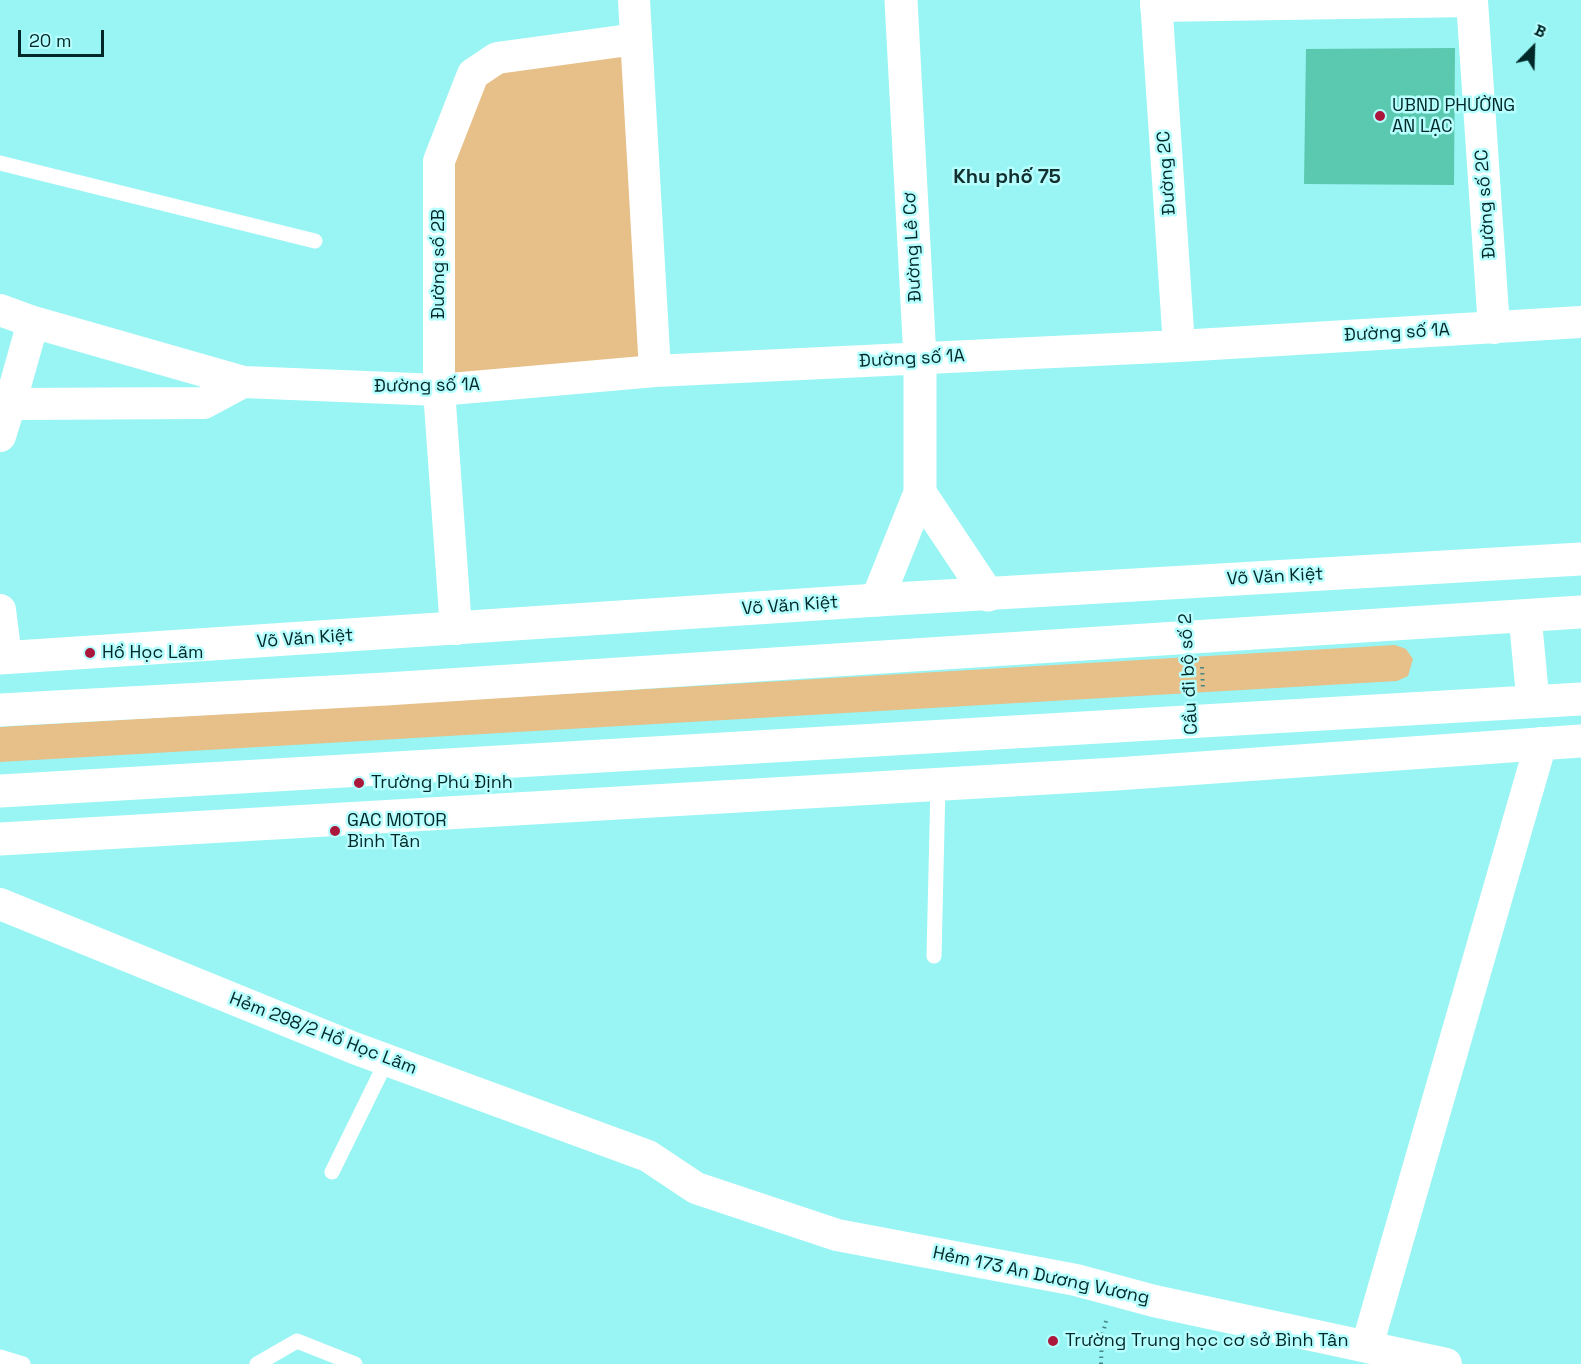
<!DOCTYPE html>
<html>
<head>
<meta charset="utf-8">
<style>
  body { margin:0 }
  #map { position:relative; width:1581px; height:1364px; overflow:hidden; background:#98f5f4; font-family:"Space Grotesk",sans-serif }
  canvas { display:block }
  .north { position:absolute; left:1503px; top:18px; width:60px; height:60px; -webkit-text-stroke:4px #b7fffe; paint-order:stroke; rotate:23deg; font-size:16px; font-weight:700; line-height:24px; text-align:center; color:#002828 }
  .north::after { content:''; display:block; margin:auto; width:21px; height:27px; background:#002828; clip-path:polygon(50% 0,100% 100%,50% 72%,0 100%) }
  .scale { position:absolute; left:18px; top:30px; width:86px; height:27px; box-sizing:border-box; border:3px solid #002828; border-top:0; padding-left:8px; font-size:18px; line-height:21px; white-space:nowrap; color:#002828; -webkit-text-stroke:4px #b7fffe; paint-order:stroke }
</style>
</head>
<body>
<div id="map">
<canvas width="1581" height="1364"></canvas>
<div class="north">B</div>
<div class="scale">20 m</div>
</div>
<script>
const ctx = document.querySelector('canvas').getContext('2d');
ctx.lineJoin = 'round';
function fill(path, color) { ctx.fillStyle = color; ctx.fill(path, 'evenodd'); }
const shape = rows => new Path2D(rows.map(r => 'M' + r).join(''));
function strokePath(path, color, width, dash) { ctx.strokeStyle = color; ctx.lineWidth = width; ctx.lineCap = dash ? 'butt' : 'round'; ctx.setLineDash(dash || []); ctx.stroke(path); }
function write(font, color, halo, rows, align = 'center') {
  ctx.font = font + ' "Space Grotesk",sans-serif'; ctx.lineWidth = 5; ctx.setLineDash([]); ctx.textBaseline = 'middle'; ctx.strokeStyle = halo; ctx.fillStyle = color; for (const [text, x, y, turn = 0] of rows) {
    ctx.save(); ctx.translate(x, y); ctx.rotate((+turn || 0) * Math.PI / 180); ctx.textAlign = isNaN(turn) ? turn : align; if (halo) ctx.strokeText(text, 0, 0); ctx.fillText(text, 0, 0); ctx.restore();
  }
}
const green = shape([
  [624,55,644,358,449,376,449,159,481,81,499,67],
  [1395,645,1406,649,1413,659,1408,676,1397,681,0,762,0,727]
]);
const building = shape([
  [1455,48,1454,185,1304,184,1306,49]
]);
const path = shape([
  [1202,667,1203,690],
  [1101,1364,1102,1337,1107,1317]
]);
const lane = shape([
  [0,163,315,241],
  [934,956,938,785],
  [332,1172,387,1060],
  [0,1357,23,1364],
  [257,1364,297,1341,355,1364]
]);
const street = shape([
  [634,0,655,371],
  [1156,0,1179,346],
  [1156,6,1472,1,1494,328],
  [0,310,33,322,243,382],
  [10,404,33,322],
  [0,436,10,404,204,403,243,382,439,390,655,371,1179,346,1581,322],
  [0,610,6,657],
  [456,629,439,390,439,161,473,74,497,58,636,39],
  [0,904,354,1048,648,1156,696,1188,837,1235,1076,1280,1154,1301,1446,1364],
  [1367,1346,1541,743]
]);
const secondary = shape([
  [920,493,988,595],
  [877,600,920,493,920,359,901,0]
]);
const primary = shape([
  [0,658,877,600,1581,559],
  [0,839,1116,774,1581,741]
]);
const highway = shape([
  [1525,616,1533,701],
  [0,710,386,689,1581,612],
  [0,791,1581,699]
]);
const markers = [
  [1380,116,6,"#ab163b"],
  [90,653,6,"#ab163b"],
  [359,783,6,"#ab163b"],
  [335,831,6,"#ab163b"],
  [1053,1341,6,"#ab163b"]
];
const poiNames = [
  ["UBND PHƯỜNG",1392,106],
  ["AN LẠC",1392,127],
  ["Hồ Học Lãm",102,653],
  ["Trường Phú Định",371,783],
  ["GAC MOTOR",347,821],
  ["Bình Tân",347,842],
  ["Trường Trung học cơ sở Bình Tân",1065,1341]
];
const streetNames = [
  ["Đường 2C",1167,173,-94],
  ["Đường số 2C",1486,204,-94],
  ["Đường Lê Cơ",913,247,-93],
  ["Đường số 2B",439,264,-90],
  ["Đường số 1A",1397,333,-3],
  ["Đường số 1A",912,359,-3],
  ["Đường số 1A",427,386,-1],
  ["Võ Văn Kiệt",1275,577,-3],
  ["Võ Văn Kiệt",790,606,-4],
  ["Võ Văn Kiệt",305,639,-4],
  ["Cầu đi bộ số 2",1189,674,-93],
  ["Hẻm 298/2 Hồ Học Lãm",323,1034,21],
  ["Hẻm 173 An Dương Vương",1041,1276,12]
];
const neighbourhoodNames = [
  ["Khu phố 75",1007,178]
];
fill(green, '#e6bf89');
fill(building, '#5bc9af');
strokePath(path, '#458585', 4, [1.5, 4.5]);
strokePath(lane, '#fff', 15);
strokePath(street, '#fff', 32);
strokePath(secondary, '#fff', 33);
strokePath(primary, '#fff', 33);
strokePath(highway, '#fff', 33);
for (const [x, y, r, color] of markers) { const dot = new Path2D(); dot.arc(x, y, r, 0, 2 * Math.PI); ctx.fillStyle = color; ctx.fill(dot); strokePath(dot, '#b7fffe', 2); }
write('18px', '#002828', '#b7fffe', poiNames, 'left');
write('18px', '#002828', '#b7fffe', streetNames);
write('bold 20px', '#133030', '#b7fffe', neighbourhoodNames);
</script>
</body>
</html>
